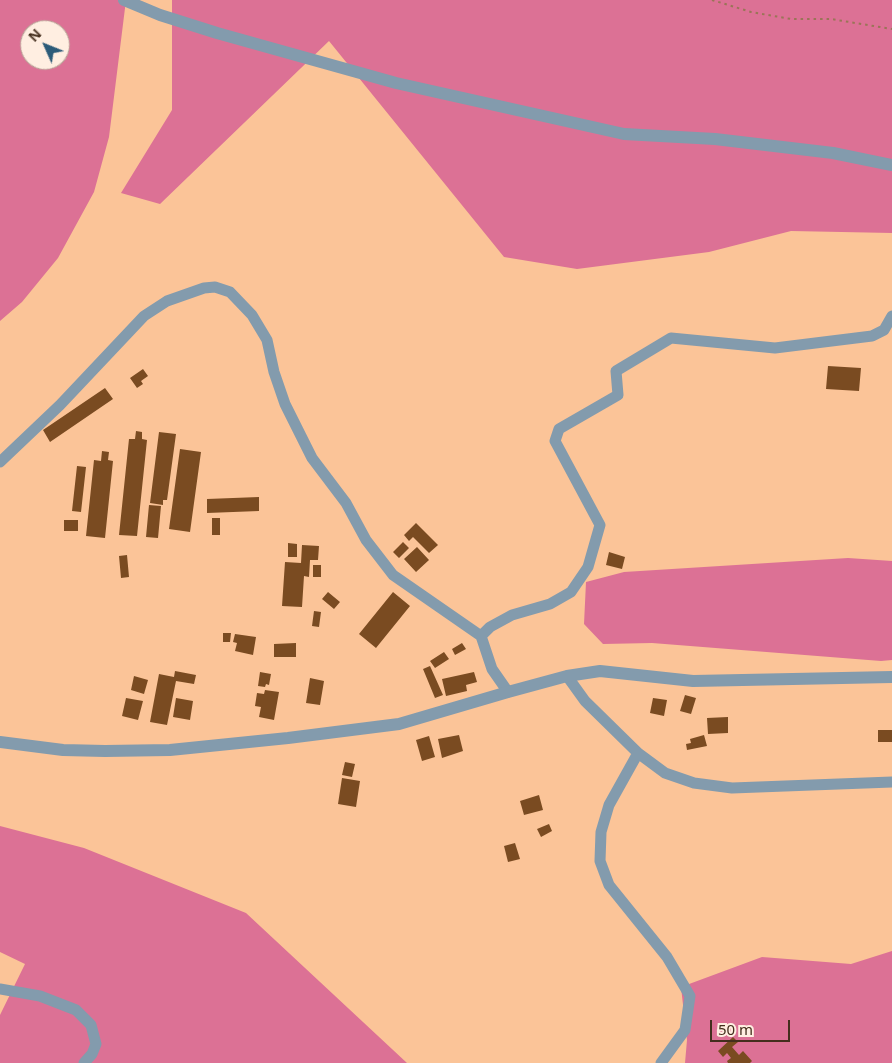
<!DOCTYPE html>
<html>
<head>
<meta charset="utf-8">
<style>
  body { margin:0 }
  #map { position:relative; width:892px; height:1063px; overflow:hidden; background:#fbc498; font-family:"Noto Sans",sans-serif }
  canvas { display:block }
  .north { position:absolute; left:20px; top:20px; width:50px; height:50px; box-sizing:border-box; background:#ffeee1; border:1px solid #b4a193; border-radius:50%; rotate:314deg; font-size:14px; font-weight:700; line-height:20px; text-align:center; color:#442e1d }
  .north::after { content:''; display:block; margin:auto; width:18px; height:22px; background:#2c5b79; clip-path:polygon(50% 0,100% 100%,50% 72%,0 100%) }
  .scale { position:absolute; left:710px; top:1020px; width:80px; height:22px; box-sizing:border-box; border:2px solid #442e1d; border-top:0; padding-left:6px; font-size:15px; line-height:18px; white-space:nowrap; color:#442e1d; -webkit-text-stroke:4px #ffeee1; paint-order:stroke }
</style>
</head>
<body>
<div id="map">
<canvas width="892" height="1063"></canvas>
<div class="north">N</div>
<div class="scale">50 m</div>
</div>
<script>
const ctx = document.querySelector('canvas').getContext('2d');
ctx.lineJoin = 'round';
function fill(path, color) { ctx.fillStyle = color; ctx.fill(path, 'evenodd'); }
const shape = rows => new Path2D(rows.map(r => 'M' + r).join(''));
function strokePath(path, color, width, dash) { ctx.strokeStyle = color; ctx.lineWidth = width; ctx.lineCap = dash ? 'butt' : 'round'; ctx.setLineDash(dash || []); ctx.stroke(path); }
const forest = shape([
  [0,0,126,0,109,137,94,192,58,258,22,302,0,321],
  [30,30,60,30,60,60,30,60],
  [172,0,892,0,892,233,791,231,709,252,577,269,504,257,329,41,160,204,121,193,172,110],
  [848,558,892,561,892,660,881,661,652,643,603,644,584,624,586,582,624,572],
  [0,826,84,848,246,913,407,1063,0,1063,0,1015,25,964,0,952],
  [892,951,892,1063,685,1063,687,1040,681,987,762,957,851,964]
]);
const building = shape([
  [828,366,861,368,859,391,826,389],
  [143,369,148,376,141,381,143,384,137,388,130,378],
  [105,388,113,399,50,442,43,430],
  [136,431,142,432,142,439,147,440,137,536,119,535,129,439,135,439],
  [159,432,176,434,167,500,163,500,163,505,150,503],
  [180,449,201,452,190,532,169,529],
  [102,451,109,452,108,460,113,461,105,538,86,536,94,460,101,461],
  [77,466,86,467,81,512,72,511],
  [259,497,259,511,207,513,207,499],
  [149,505,161,506,158,538,146,537],
  [212,518,220,518,220,535,212,535],
  [64,520,78,520,78,531,64,531],
  [416,523,438,545,429,553,413,537,409,541,404,535],
  [403,542,409,548,399,558,393,552],
  [288,543,297,544,297,557,288,557],
  [302,545,319,546,318,560,310,560,309,577,304,576,302,607,282,606,285,562,301,563],
  [417,547,429,560,416,572,404,559],
  [609,552,625,557,622,569,606,565],
  [127,555,129,577,121,578,119,556],
  [313,565,321,565,321,577,313,577],
  [328,592,340,602,334,609,322,599],
  [393,592,410,606,376,648,359,634],
  [314,611,321,612,319,627,312,626],
  [223,633,231,633,230,642,223,642],
  [235,634,256,637,253,655,235,651,237,643,233,642],
  [296,643,296,657,274,657,274,644],
  [462,643,466,649,455,655,452,649],
  [444,652,449,659,435,668,430,661],
  [430,666,443,695,435,698,423,669],
  [175,671,196,675,194,684,176,681,167,725,150,722,159,674,174,677],
  [260,672,271,674,269,685,266,684,265,687,258,686],
  [474,672,477,682,466,685,467,691,446,696,442,679],
  [134,676,148,680,144,694,131,690],
  [310,678,324,681,320,705,306,703],
  [265,690,279,692,274,720,259,717,261,707,255,706,257,693,264,694],
  [685,695,696,698,691,714,680,711],
  [126,698,143,701,138,720,122,716],
  [176,698,193,701,190,720,173,717],
  [653,698,667,700,664,716,650,713],
  [728,717,728,733,708,734,707,718],
  [878,730,892,730,892,742,878,742],
  [459,735,463,751,442,758,438,739],
  [704,735,707,746,687,750,686,744,691,743,690,739],
  [429,736,435,757,422,761,416,740],
  [345,762,355,764,352,777,342,775],
  [342,778,360,781,356,807,338,804],
  [539,795,543,810,524,815,520,801],
  [549,824,552,831,541,837,537,829],
  [515,843,520,859,508,862,504,846],
  [733,1037,738,1042,732,1047,739,1055,743,1051,752,1061,750,1063,728,1063,727,1061,731,1058,727,1053,723,1057,718,1051]
]);
const path = shape([
  [712,0,751,12,791,19,831,19,892,29]
]);
const minor = shape([
  [0,462,60,405,144,316,167,301,204,288,215,287,230,292,252,315,267,340,274,372,285,404,312,458,346,503,366,540,393,575,481,636,492,669,508,692],
  [481,636,490,627,512,615,550,604,571,592,588,567,600,525,555,441,559,429,618,395,616,371,671,338,775,348,872,336,884,330,892,316],
  [567,676,585,701,638,753,665,773,694,783,732,788,892,782],
  [638,753,609,805,601,832,600,861,609,885,667,957,690,996,685,1030,661,1063],
  [0,989,40,996,76,1010,91,1025,96,1044,92,1054,84,1063]
]);
const tertiary = shape([
  [124,0,160,15,217,33,396,83,624,134,715,139,833,153,892,165],
  [0,742,63,750,105,751,170,750,288,738,399,724,508,692,567,676,600,671,693,681,892,677]
]);
fill(forest, '#dc7195');
fill(building, '#7a4b21');
strokePath(path, '#9a7557', 2, [2.5, 4]);
strokePath(minor, '#839bad', 11);
strokePath(tertiary, '#839bad', 12);
</script>
</body>
</html>
